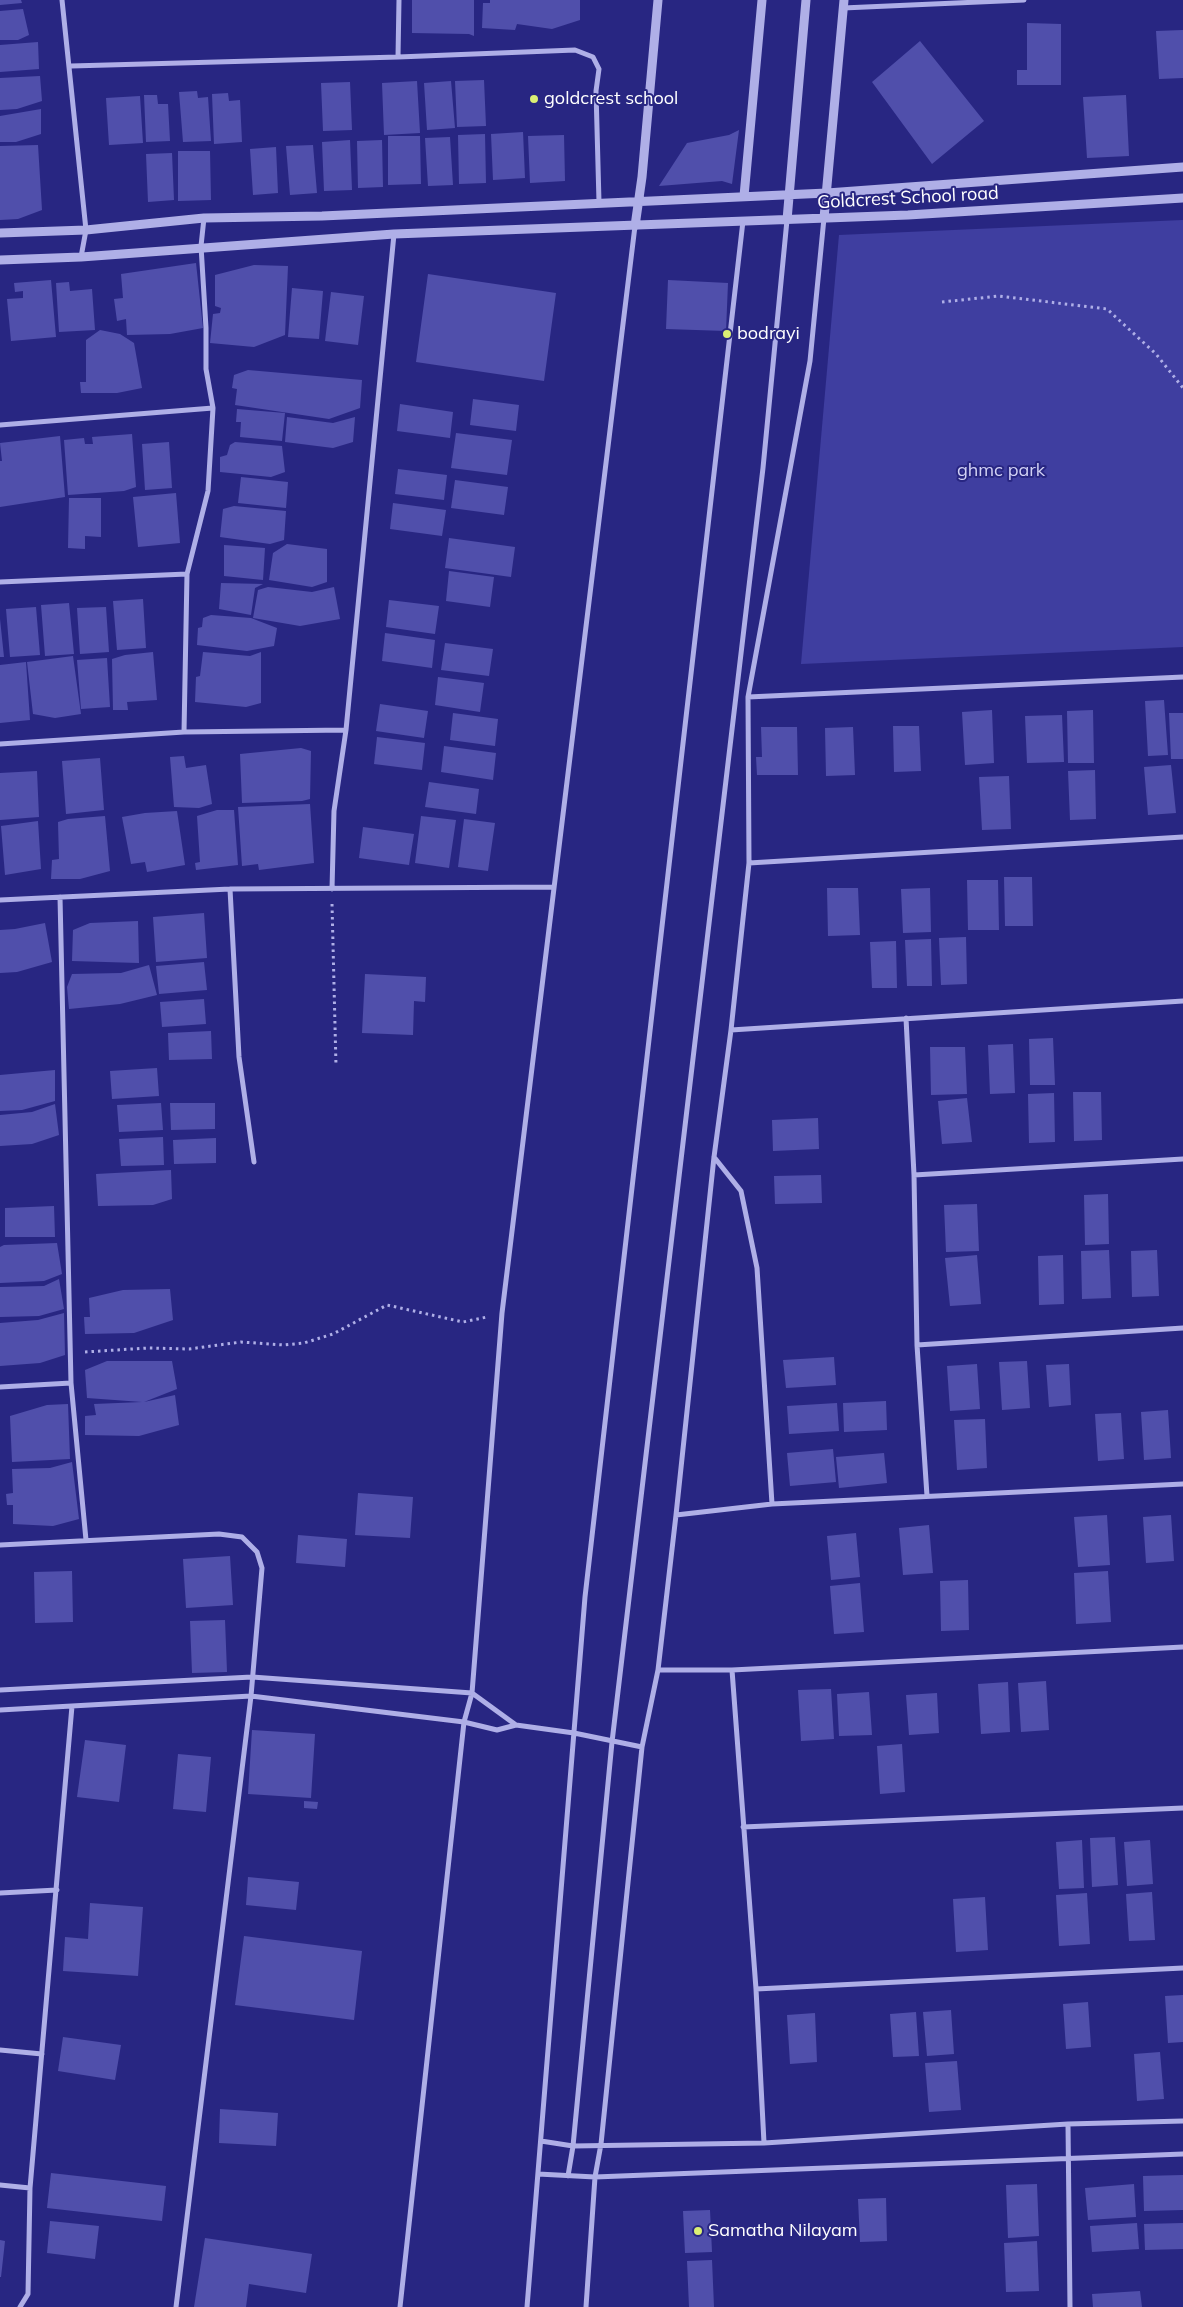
<!DOCTYPE html>
<html>
<head>
<meta charset="utf-8">
<style>
  body { margin:0 }
  canvas { display:block; background:#282682 }
</style>
</head>
<body>
<canvas width="1183" height="2307"></canvas>
<script>
const ctx = document.querySelector('canvas').getContext('2d');
ctx.lineJoin = 'round';
function fill(path, color) { ctx.fillStyle = color; ctx.fill(path, 'evenodd'); }
const shape = rows => new Path2D(rows.map(r => 'M' + r).join(''));
function strokePath(path, color, width, dash) { ctx.strokeStyle = color; ctx.lineWidth = width; ctx.lineCap = dash ? 'butt' : 'round'; ctx.setLineDash(dash || []); ctx.stroke(path); }
function write(font, color, halo, rows, align = 'center') {
  ctx.font = font + ' Mulish,sans-serif'; ctx.lineWidth = 4; ctx.setLineDash([]); ctx.textBaseline = 'middle'; ctx.strokeStyle = halo; ctx.fillStyle = color; for (const [text, x, y, turn = 0] of rows) {
    ctx.save(); ctx.translate(x, y); ctx.rotate((+turn || 0) * Math.PI / 180); ctx.textAlign = isNaN(turn) ? turn : align; if (halo) ctx.strokeText(text, 0, 0); ctx.fillText(text, 0, 0); ctx.restore();
  }
}
const green = shape([
  [1183,220,1183,647,801,664,839,235]
]);
const building = shape([
  [0,0,21,0,22,3,0,5],
  [412,0,474,0,474,36,469,34,412,33],
  [490,0,580,0,580,20,552,29,517,24,515,30,482,28,483,3,490,3],
  [23,9,29,35,18,40,0,40,0,11],
  [1027,23,1061,24,1061,85,1017,85,1017,70,1027,70],
  [1183,30,1183,78,1159,79,1156,31],
  [920,41,984,121,932,164,872,82],
  [38,42,39,69,0,72,0,45],
  [40,76,42,101,17,109,0,110,0,78],
  [484,80,486,126,457,127,455,81],
  [417,81,420,133,384,135,382,83],
  [451,81,455,128,427,130,424,83],
  [350,82,352,130,323,131,321,83],
  [197,91,198,98,208,97,211,141,183,142,179,92],
  [228,93,229,101,240,100,242,142,214,144,212,94],
  [144,95,157,95,158,104,168,104,170,141,146,142],
  [1126,95,1129,156,1087,158,1083,97],
  [140,96,143,143,109,145,106,98],
  [41,109,41,134,16,142,0,142,0,116],
  [739,130,732,184,722,181,659,186,687,143,729,135],
  [523,132,525,178,493,180,491,134],
  [485,134,486,183,459,184,458,135],
  [564,135,565,181,530,183,528,136],
  [388,136,420,136,421,184,388,185],
  [450,137,453,185,428,186,425,138],
  [350,140,352,190,324,191,322,142],
  [382,140,383,187,358,188,357,141],
  [38,145,42,210,18,219,0,220,0,146],
  [313,145,317,193,290,195,286,146],
  [276,147,278,193,253,195,250,149],
  [178,151,210,151,211,200,178,201],
  [172,153,174,200,148,202,146,154],
  [196,263,203,328,170,334,127,335,126,319,117,321,114,299,123,298,121,274],
  [254,265,288,266,285,335,254,347,210,343,213,314,220,313,221,308,215,306,215,275],
  [428,274,556,293,544,381,416,362],
  [51,280,56,337,11,341,7,299,23,298,23,291,15,292,14,283],
  [668,280,728,283,726,331,666,329],
  [69,282,70,291,92,289,95,330,59,332,56,283],
  [292,288,323,291,319,339,288,337],
  [331,292,364,296,358,345,325,341],
  [100,330,120,334,134,343,142,388,117,393,81,393,80,382,86,382,86,340],
  [248,370,362,380,360,408,329,419,235,405,237,389,232,388,234,375],
  [473,399,519,405,516,431,470,425],
  [400,404,453,412,450,438,397,431],
  [237,409,285,413,282,441,240,437,241,422,236,422],
  [287,417,333,423,355,417,353,442,333,448,285,442],
  [456,433,512,440,507,475,451,468],
  [132,434,136,487,124,491,68,495,64,440,84,438,85,444,93,444,92,437],
  [60,436,65,497,0,507,0,461,2,461,0,443],
  [169,442,172,488,145,490,142,444],
  [235,442,282,446,285,472,271,477,220,472,220,457,227,455,230,445],
  [398,469,447,475,444,500,395,494],
  [241,477,288,482,286,508,238,503],
  [455,480,508,487,504,515,451,508],
  [176,493,180,543,138,547,133,497],
  [69,498,101,498,101,537,85,536,85,549,68,548],
  [393,503,446,510,442,536,390,529],
  [234,506,286,511,284,540,270,544,220,537,223,509],
  [449,538,515,547,511,577,445,568],
  [287,544,327,549,327,582,312,587,269,580,273,553],
  [224,545,265,548,263,580,224,576],
  [449,571,494,577,490,607,446,601],
  [221,583,263,584,255,588,251,615,219,609],
  [268,587,312,592,334,587,340,619,300,626,253,618,258,590],
  [143,599,146,648,117,650,113,601],
  [389,600,439,606,435,634,386,627],
  [69,603,74,654,45,656,41,605],
  [36,607,40,655,10,657,6,609],
  [106,607,109,652,80,654,77,608],
  [211,615,251,618,277,628,274,646,247,651,197,645,198,628,202,627,203,618],
  [0,619,4,657,0,657],
  [385,633,435,640,432,668,382,661],
  [445,643,493,649,489,676,441,670],
  [153,652,157,700,127,702,128,710,113,710,112,659,125,655],
  [203,652,250,656,261,652,261,703,246,707,195,702,196,677,200,676],
  [73,656,81,714,55,718,33,714,27,662],
  [107,658,110,707,81,709,77,660],
  [26,662,30,720,0,723,0,665],
  [438,677,484,683,480,712,435,705],
  [1164,700,1168,755,1148,756,1145,701],
  [380,704,428,711,424,738,376,731],
  [992,710,994,763,965,765,962,712],
  [1093,710,1094,763,1068,763,1067,711],
  [453,713,498,719,495,746,450,740],
  [1169,713,1183,713,1183,759,1171,759],
  [1062,715,1064,762,1027,763,1025,716],
  [893,726,919,726,921,771,894,772],
  [761,727,797,727,798,775,757,775,756,757,762,757],
  [853,727,855,775,826,776,825,728],
  [377,737,425,743,422,770,374,764],
  [444,746,496,753,493,780,441,772],
  [301,748,311,751,310,799,302,801,242,803,240,754],
  [184,756,186,768,206,765,212,804,199,808,174,807,170,757],
  [100,758,104,810,66,814,62,761],
  [1171,765,1176,813,1148,815,1144,767],
  [1095,770,1096,819,1070,820,1068,771],
  [37,771,39,817,0,820,0,773],
  [1009,776,1011,829,982,830,979,777],
  [429,782,479,789,476,814,425,807],
  [310,804,314,863,259,870,258,864,242,866,238,807],
  [217,810,234,810,238,865,196,870,195,863,200,862,197,816],
  [177,811,185,865,147,872,145,862,131,864,122,817,145,813],
  [105,816,110,871,80,879,51,879,52,860,59,859,58,822,68,819],
  [421,816,456,820,449,868,415,863],
  [464,819,495,823,488,871,458,867],
  [38,821,41,869,5,875,1,826],
  [363,827,414,834,409,865,359,858],
  [1004,877,1032,877,1033,926,1005,926],
  [967,880,998,880,999,930,968,930],
  [827,888,858,888,860,935,828,936],
  [930,888,931,932,903,933,901,889],
  [204,913,207,958,156,962,153,917],
  [138,921,139,963,72,961,73,930,90,923],
  [45,923,52,962,17,972,0,973,0,930,15,929],
  [966,937,967,984,941,985,939,938],
  [931,939,932,986,907,986,905,940],
  [896,941,897,988,872,988,870,942],
  [204,962,207,990,159,994,156,966],
  [149,965,157,995,120,1004,69,1009,67,987,72,974,121,973],
  [365,974,426,977,425,1002,414,1001,413,1035,362,1033],
  [204,999,206,1024,162,1027,160,1002],
  [211,1031,212,1059,169,1060,168,1033],
  [1053,1038,1055,1085,1030,1085,1029,1039],
  [1013,1044,1015,1093,990,1094,988,1045],
  [930,1047,965,1047,967,1094,931,1095],
  [157,1068,159,1096,112,1099,110,1071],
  [55,1070,55,1101,22,1110,0,1111,0,1075],
  [1073,1092,1101,1092,1102,1140,1074,1141],
  [1054,1093,1055,1142,1029,1143,1028,1094],
  [967,1098,972,1142,942,1144,938,1101],
  [161,1103,163,1130,119,1132,117,1105],
  [170,1103,215,1103,215,1129,171,1130],
  [55,1104,59,1135,32,1144,0,1146,0,1115,32,1112],
  [818,1118,819,1149,773,1151,772,1120],
  [163,1137,164,1165,121,1166,119,1139],
  [216,1138,216,1163,174,1164,173,1140],
  [171,1170,172,1199,153,1205,98,1206,96,1174],
  [821,1175,822,1203,775,1204,774,1176],
  [1108,1194,1109,1244,1085,1245,1084,1195],
  [977,1204,979,1251,946,1252,944,1205],
  [54,1206,55,1237,5,1237,5,1208],
  [57,1243,62,1274,44,1281,0,1283,0,1247,4,1245],
  [1109,1250,1111,1298,1082,1299,1081,1251],
  [1157,1250,1159,1296,1132,1297,1131,1251],
  [977,1255,981,1304,950,1306,945,1258],
  [1063,1255,1064,1304,1039,1305,1038,1256],
  [59,1279,64,1309,39,1316,0,1317,0,1287,44,1286],
  [170,1289,173,1320,134,1333,85,1334,84,1317,90,1317,89,1298,123,1290],
  [64,1313,65,1355,40,1363,0,1366,0,1323,38,1320],
  [834,1357,836,1385,786,1388,783,1360],
  [107,1361,172,1361,177,1389,144,1402,175,1395,179,1425,139,1436,85,1435,85,1416,96,1415,94,1404,142,1402,87,1398,85,1370],
  [1027,1361,1030,1408,1002,1410,999,1362],
  [977,1364,980,1409,950,1411,947,1366],
  [1069,1364,1071,1405,1049,1407,1046,1365],
  [886,1401,887,1430,844,1432,843,1403],
  [837,1403,839,1431,789,1434,787,1406],
  [68,1404,70,1459,12,1462,10,1416,47,1405],
  [1168,1410,1171,1458,1144,1460,1141,1412],
  [1121,1413,1124,1459,1098,1461,1095,1414],
  [985,1419,987,1468,957,1470,954,1420],
  [833,1449,836,1482,790,1486,787,1453],
  [884,1453,887,1483,839,1488,836,1457],
  [72,1462,79,1519,53,1526,13,1524,13,1505,7,1505,6,1494,13,1493,12,1469,50,1468],
  [358,1493,413,1497,410,1538,355,1535],
  [1107,1515,1110,1565,1078,1567,1074,1517],
  [1171,1515,1174,1561,1146,1563,1143,1517],
  [929,1525,933,1573,903,1575,899,1528],
  [856,1533,860,1577,831,1580,827,1536],
  [298,1535,347,1539,345,1567,296,1563],
  [230,1556,233,1605,186,1608,183,1559],
  [72,1571,73,1622,35,1623,34,1572],
  [1108,1571,1111,1622,1076,1624,1074,1573],
  [968,1580,969,1630,941,1631,940,1581],
  [860,1583,864,1632,834,1634,830,1586],
  [225,1620,227,1672,192,1673,190,1621],
  [1046,1681,1049,1730,1021,1732,1018,1683],
  [1008,1682,1010,1732,981,1734,978,1684],
  [831,1689,834,1739,801,1741,798,1690],
  [869,1692,872,1735,839,1736,837,1694],
  [937,1693,939,1733,909,1735,906,1695],
  [252,1730,315,1734,311,1798,248,1794],
  [85,1740,126,1745,119,1802,77,1797],
  [902,1744,905,1792,880,1794,877,1746],
  [178,1754,211,1757,206,1812,173,1809],
  [304,1801,318,1802,317,1809,304,1808],
  [1115,1837,1118,1885,1092,1887,1090,1838],
  [1082,1840,1084,1888,1059,1889,1056,1842],
  [1150,1840,1153,1884,1127,1886,1124,1842],
  [248,1877,299,1882,296,1910,246,1905],
  [1152,1892,1155,1940,1129,1941,1126,1894],
  [1087,1893,1090,1944,1059,1946,1056,1895],
  [985,1897,988,1950,956,1952,953,1899],
  [90,1903,143,1907,138,1976,63,1971,65,1937,88,1939],
  [244,1936,362,1951,354,2020,235,2005],
  [1183,1995,1183,2042,1168,2043,1165,1996],
  [1088,2002,1091,2047,1066,2049,1063,2004],
  [951,2010,954,2054,927,2056,923,2012],
  [916,2012,919,2056,893,2057,890,2014],
  [815,2013,817,2062,790,2064,787,2015],
  [63,2037,121,2045,115,2080,58,2071],
  [1160,2052,1164,2099,1137,2101,1134,2054],
  [957,2061,961,2110,929,2112,925,2063],
  [220,2109,278,2113,276,2146,219,2143],
  [51,2173,166,2186,162,2221,47,2208],
  [1183,2175,1183,2210,1144,2211,1143,2176],
  [1037,2184,1039,2236,1008,2238,1006,2185],
  [1134,2184,1136,2217,1088,2220,1085,2188],
  [886,2198,887,2241,860,2242,858,2199],
  [710,2210,712,2252,685,2253,683,2211],
  [50,2221,99,2226,95,2259,47,2253],
  [1137,2223,1139,2249,1092,2252,1090,2226],
  [1183,2223,1183,2249,1145,2250,1144,2224],
  [205,2238,312,2254,306,2293,249,2284,246,2307,194,2307],
  [0,2240,5,2241,1,2277,0,2277],
  [1037,2241,1039,2291,1006,2292,1004,2243],
  [712,2260,714,2307,689,2307,687,2261],
  [1140,2291,1142,2307,1093,2307,1092,2294]
]);
const path = shape([
  [942,302,999,296,1107,309,1156,354,1183,388],
  [332,904,336,1066],
  [85,1352,148,1348,189,1349,241,1342,284,1345,304,1343,333,1334,387,1305,463,1322,487,1317]
]);
const minor = shape([
  [62,0,86,230,81,257],
  [843,8,1024,0],
  [398,57,399,0],
  [71,66,398,57,575,50,593,57,599,69,596,91,599,202],
  [0,425,213,408],
  [0,582,187,574],
  [748,697,1183,677],
  [184,732,187,574,208,491,213,408,206,369,206,328,201,246,204,218],
  [0,744,184,732,346,730],
  [749,863,1183,837],
  [230,889,239,1057,254,1162],
  [332,889,334,811,346,730,394,234],
  [60,897,71,1383,86,1540],
  [0,900,230,889,554,887],
  [906,1018,914,1175,917,1345,927,1496],
  [731,1030,1183,1001],
  [714,1157,741,1191,757,1268,772,1504],
  [914,1175,1183,1159],
  [917,1345,1183,1328],
  [0,1387,71,1383],
  [676,1515,772,1504,1183,1484],
  [0,1545,219,1534,242,1537,257,1552,262,1568,251,1696,176,2307],
  [658,1670,732,1670],
  [0,1690,252,1677,472,1693,516,1725],
  [0,1710,251,1696,464,1722,497,1730,516,1725,574,1733,642,1747],
  [743,1827,1183,1808],
  [0,1893,57,1890],
  [756,1989,1183,1968],
  [0,2050,42,2054],
  [1068,2124,1070,2307],
  [541,2141,573,2146,764,2143,1068,2124,1183,2121],
  [764,2143,756,1989,732,1670,1183,1647],
  [538,2174,595,2177,1183,2154],
  [568,2176,573,2146,612,1742,763,468,787,220],
  [0,2185,30,2188],
  [20,2307,28,2294,30,2188,72,1706],
  [400,2307,464,1722,472,1693,502,1313,635,226],
  [527,2307,585,1597,743,221],
  [586,2307,595,2177,601,2144,642,1747,658,1670,676,1515,714,1157,731,1030,749,863,748,697,810,361,824,218]
]);
const tertiary = shape([
  [744,196,762,0],
  [824,218,844,0],
  [787,220,806,0],
  [635,226,642,177,658,0],
  [0,233,86,230,204,218,322,216,827,193,1183,167],
  [0,260,81,257,394,234,908,215,1183,198]
]);
const markers = [
  [534,99,5,"#dbef74"],
  [727,334,5,"#dbef74"],
  [698,2231,5,"#dbef74"]
];
const poiNames = [
  ["goldcrest school",544,99],
  ["bodrayi",737,334],
  ["Samatha Nilayam",708,2231]
];
const streetNames = [
  ["Goldcrest School road",908,198,-3]
];
const parkNames = [
  ["ghmc park",1001,471]
];
fill(green, '#3f3ea0');
fill(building, '#504fab');
strokePath(path, '#afafe7', 3, [2.5, 4]);
strokePath(minor, '#afafe7', 5);
strokePath(tertiary, '#afafe7', 9);
for (const [x, y, r, color] of markers) { const dot = new Path2D(); dot.arc(x, y, r, 0, 2 * Math.PI); ctx.fillStyle = color; ctx.fill(dot); strokePath(dot, '#282682', 2); }
write('18px', '#fff', '#282682', poiNames, 'left');
write('18px', '#fff', '#282682', streetNames);
write('18px', '#d2d2f5', '#282682', parkNames);
</script>
</body>
</html>
